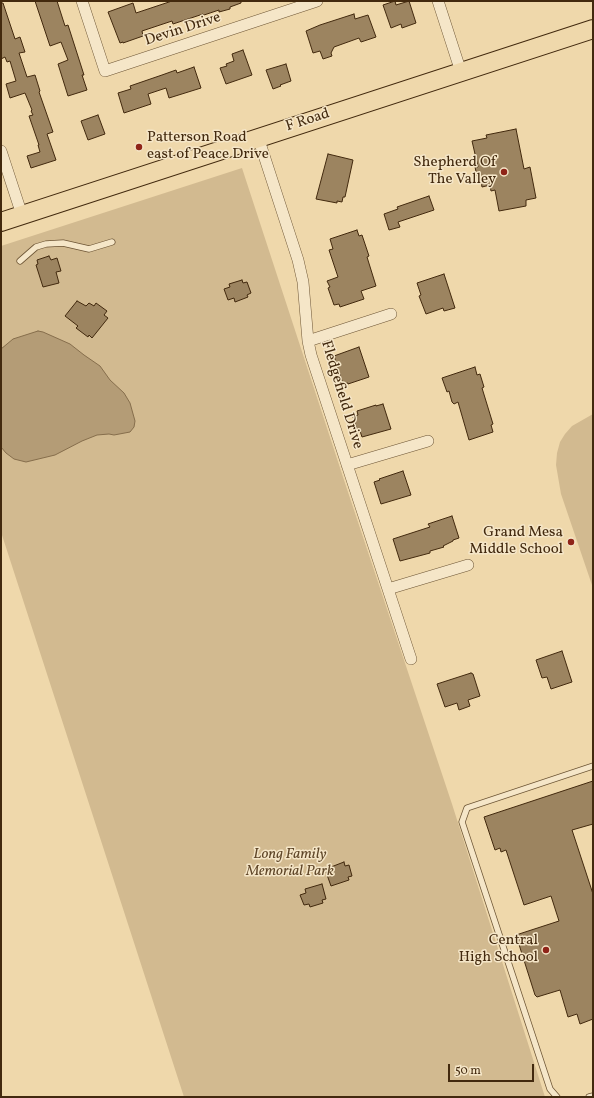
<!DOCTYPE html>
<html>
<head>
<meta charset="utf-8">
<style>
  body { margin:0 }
  #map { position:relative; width:594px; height:1098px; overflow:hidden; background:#efd8ab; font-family:Vollkorn,serif }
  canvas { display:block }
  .frame { position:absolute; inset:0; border:2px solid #42290e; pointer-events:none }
  .scale { position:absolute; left:448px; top:1064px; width:86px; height:18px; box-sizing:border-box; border:2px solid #42290e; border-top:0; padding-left:5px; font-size:12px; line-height:14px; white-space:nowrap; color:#42290e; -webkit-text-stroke:3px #f5e6c8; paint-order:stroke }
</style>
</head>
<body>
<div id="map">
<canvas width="594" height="1098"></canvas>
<div class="frame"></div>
<div class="scale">50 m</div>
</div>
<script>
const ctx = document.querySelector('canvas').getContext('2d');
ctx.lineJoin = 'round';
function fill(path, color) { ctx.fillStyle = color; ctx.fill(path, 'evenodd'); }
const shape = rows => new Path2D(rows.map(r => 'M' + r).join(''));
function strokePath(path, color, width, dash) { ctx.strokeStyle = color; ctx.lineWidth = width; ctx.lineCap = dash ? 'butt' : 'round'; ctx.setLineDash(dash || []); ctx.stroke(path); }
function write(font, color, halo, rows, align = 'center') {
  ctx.font = font + ' Vollkorn,serif'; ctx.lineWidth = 3; ctx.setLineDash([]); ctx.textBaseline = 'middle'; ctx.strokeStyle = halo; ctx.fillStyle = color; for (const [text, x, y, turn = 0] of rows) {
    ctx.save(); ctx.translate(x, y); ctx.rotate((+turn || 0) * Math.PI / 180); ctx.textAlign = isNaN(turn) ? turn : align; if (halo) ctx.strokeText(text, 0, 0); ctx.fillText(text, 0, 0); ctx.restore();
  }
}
const green = shape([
  [242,168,343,477,452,804,545,1097,184,1097,1,532,1,246],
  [593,414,593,588,561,494,556,465,557,453,560,442,565,434,572,426]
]);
const water = shape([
  [38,331,43,332,70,344,84,355,100,366,110,380,124,393,130,403,135,421,134,427,130,432,114,435,109,434,97,435,82,441,55,455,26,462,14,459,6,453,1,447,1,349,13,339,38,331]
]);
const building = shape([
  [35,1,57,1,65,26,68,25,84,75,82,75,87,90,68,96,58,64,68,60,61,42,50,46,35,1],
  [172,1,241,1,241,3,230,7,230,9,219,12,219,10,204,15,203,14,173,24,172,21,142,31,143,36,123,43,123,42,120,43,108,12,133,3,136,13,172,1],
  [395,1,396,5,409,1,416,23,402,28,401,24,391,28,383,5,395,1],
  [1,3,3,3,15,39,20,37,25,52,19,53,27,77,35,75,40,91,39,92,53,132,47,134,56,160,31,168,27,156,40,152,38,145,39,145,29,116,33,115,31,111,32,110,25,93,10,98,6,84,16,81,10,61,7,62,5,57,1,59,1,3],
  [354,14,355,19,368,15,376,37,361,42,359,38,334,47,331,53,332,56,323,59,320,51,313,53,306,31,320,25,354,14],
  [243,50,252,75,226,84,220,68,227,66,226,64,234,61,232,54,243,50],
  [286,64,291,81,280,85,281,86,273,89,266,70,286,64],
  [194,67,201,88,169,98,166,88,148,94,151,104,124,113,118,93,131,89,130,86,162,75,176,70,177,73,194,67],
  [98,115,105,134,88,140,81,121,98,115],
  [516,129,524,169,530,167,536,198,526,200,526,206,499,211,495,190,491,191,490,185,482,187,480,176,477,176,475,167,478,167,472,141,487,138,486,135,516,129],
  [328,154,353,160,345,197,343,197,342,202,337,201,337,203,316,199,328,154],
  [429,196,434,210,398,222,400,227,389,230,384,214,398,209,397,207,429,196],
  [357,230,359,236,362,235,369,256,367,257,376,286,361,291,364,299,340,307,339,304,334,305,328,288,330,287,327,281,338,277,329,250,333,249,330,239,357,230],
  [49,256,51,260,57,258,61,271,56,272,59,283,43,287,36,265,38,264,37,260,49,256],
  [444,274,455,308,444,311,443,308,426,314,419,296,421,295,417,283,444,274],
  [242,280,243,283,247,282,251,293,247,295,248,297,235,302,234,298,228,300,224,289,230,287,229,284,242,280],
  [77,301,86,306,89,303,94,306,96,303,107,311,104,315,108,318,92,338,89,335,88,337,76,328,78,326,65,316,77,301],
  [359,347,369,377,348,384,348,383,343,384,334,356,359,347],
  [475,367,477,375,480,374,484,387,482,388,493,424,491,425,493,432,469,440,458,402,454,404,452,402,449,391,447,392,442,378,475,367],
  [383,404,391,429,362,437,360,431,358,432,353,417,358,415,357,411,376,405,376,406,383,404],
  [403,471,411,495,381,504,374,482,380,480,379,479,403,471],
  [452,516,459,538,453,540,453,541,443,546,444,547,430,551,430,553,400,561,393,539,430,527,428,524,452,516],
  [562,651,572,682,551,689,547,677,542,678,536,660,562,651],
  [471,673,473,674,480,696,468,700,470,706,459,710,457,703,445,707,437,684,471,673],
  [593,781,593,824,572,830,593,894,593,1019,580,1024,577,1014,568,1017,560,990,537,997,535,995,516,935,559,921,551,896,524,905,506,850,501,852,500,848,495,850,484,817,593,781],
  [344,862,345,866,349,865,352,876,348,877,349,880,331,886,326,872,332,870,331,867,344,862],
  [322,884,326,899,322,900,323,903,310,907,309,904,304,905,300,895,306,893,305,889,322,884]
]);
const lane = shape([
  [20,261,36,247,46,244,63,243,89,249,112,242],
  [557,1097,550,1089,462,822,467,808,593,766],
  [589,1097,593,1096]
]);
const street = shape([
  [82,1,105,71,317,1],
  [438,1,461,72],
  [258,137,298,260,303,282,308,341,311,355,411,659],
  [1,151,22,215],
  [308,341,391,314],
  [347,465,428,441],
  [388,589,468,565]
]);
const primary = shape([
  [1,222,593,29]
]);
const markers = [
  [139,147,4,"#8f2418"],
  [504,172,4,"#8f2418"],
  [571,542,4,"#8f2418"],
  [546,950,4,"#8f2418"]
];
const streetNames = [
  ["Devin Drive",183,30,-18],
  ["F Road",308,121,-18],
  ["Fledgefield Drive",341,395,73]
];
const poiNames = [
  ["Patterson Road",147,138,"left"],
  ["east of Peace Drive",147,155,"left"],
  ["Shepherd Of",496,163],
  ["The Valley",496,180],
  ["Grand Mesa",563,533],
  ["Middle School",563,550],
  ["Central",538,941],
  ["High School",538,958]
];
const parkNames = [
  ["Long Family",290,855],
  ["Memorial Park",290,872]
];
fill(green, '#d2ba90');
fill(water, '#b49c76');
strokePath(water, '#866e4c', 1);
fill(building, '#9c8460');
strokePath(building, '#42290e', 1);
strokePath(lane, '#6d5535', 7);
strokePath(street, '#6d5535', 12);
strokePath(primary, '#42290e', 20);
strokePath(lane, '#f5e6c8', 5.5);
strokePath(street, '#f5e6c8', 11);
strokePath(primary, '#efd8ab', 18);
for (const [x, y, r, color] of markers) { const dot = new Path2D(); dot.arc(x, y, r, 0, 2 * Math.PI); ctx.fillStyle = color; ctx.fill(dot); strokePath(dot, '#f5e6c8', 1.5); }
write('15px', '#42290e', '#f5e6c8', streetNames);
write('15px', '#42290e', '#f5e6c8', poiNames, 'right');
write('italic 15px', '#5f4628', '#f5e6c8', parkNames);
</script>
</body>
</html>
